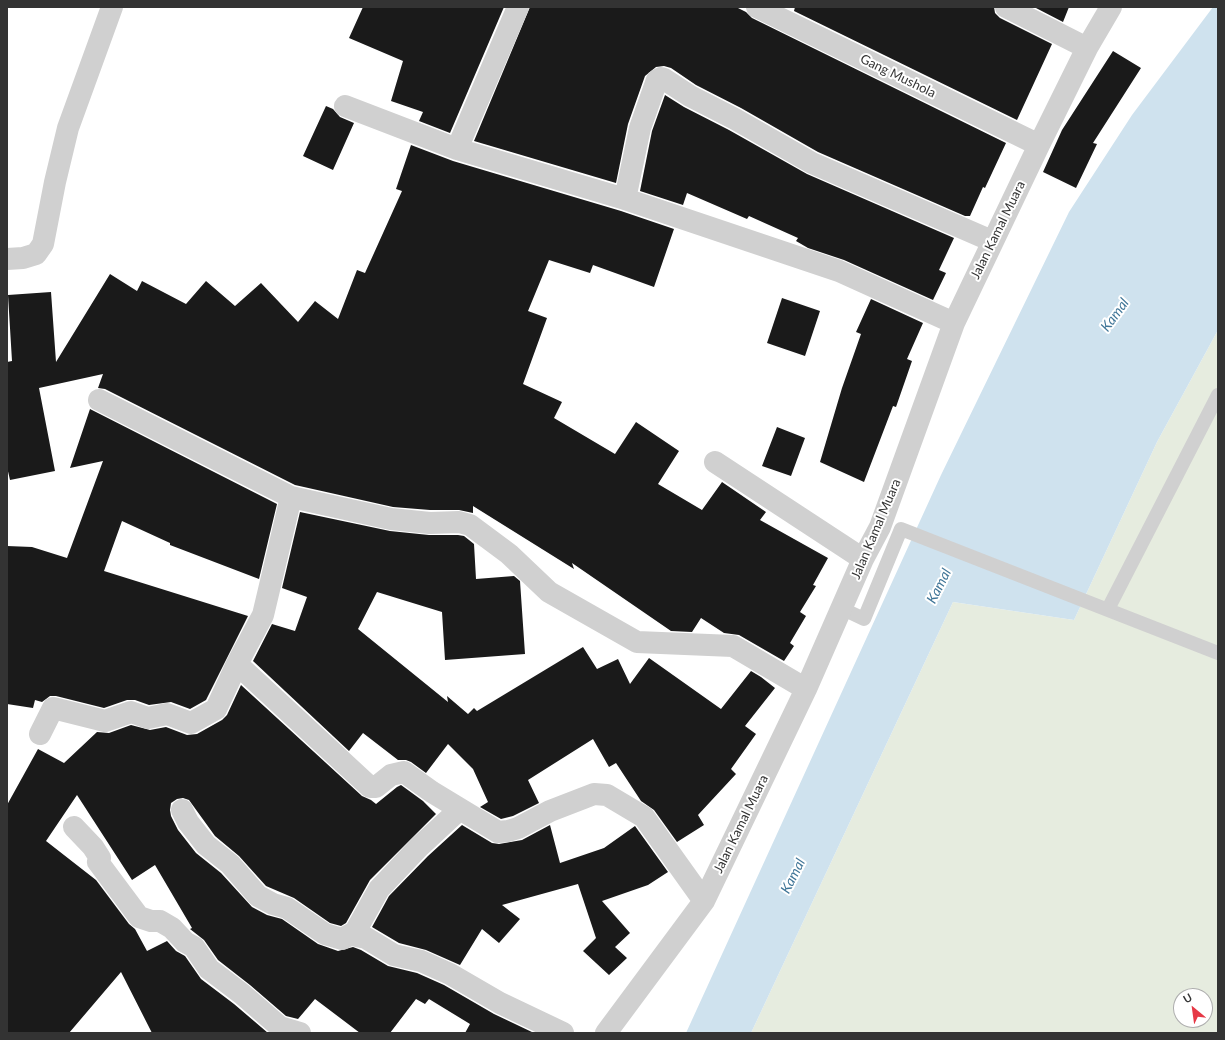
<!DOCTYPE html>
<html>
<head>
<meta charset="utf-8">
<style>
  body { margin:0 }
  #map { position:relative; width:1225px; height:1040px; overflow:hidden; background:#fff; font-family:Lato,sans-serif }
  canvas { display:block }
  .frame { position:absolute; inset:0; border:8px solid #333; pointer-events:none }
  .north { position:absolute; left:1173px; top:988px; width:40px; height:40px; box-sizing:border-box; background:#fff; border:1px solid #adadad; border-radius:50%; rotate:331deg; font-size:11px; font-weight:700; line-height:16px; text-align:center; color:#333 }
  .north::after { content:''; display:block; margin:auto; width:14px; height:18px; background:#e63946; clip-path:polygon(50% 0,100% 100%,50% 72%,0 100%) }
</style>
</head>
<body>
<div id="map">
<canvas width="1225" height="1040"></canvas>
<div class="frame"></div>
<div class="north">U</div>
</div>
<script>
const ctx = document.querySelector('canvas').getContext('2d');
ctx.lineJoin = 'round';
function fill(path, color) { ctx.fillStyle = color; ctx.fill(path, 'evenodd'); }
const shape = rows => new Path2D(rows.map(r => 'M' + r).join(''));
function strokePath(path, color, width, dash) { ctx.strokeStyle = color; ctx.lineWidth = width; ctx.lineCap = dash ? 'butt' : 'round'; ctx.setLineDash(dash || []); ctx.stroke(path); }
function write(font, color, halo, rows, align = 'center') {
  ctx.font = font + ' Lato,sans-serif'; ctx.lineWidth = 4; ctx.setLineDash([]); ctx.textBaseline = 'middle'; ctx.strokeStyle = halo; ctx.fillStyle = color; for (const [text, x, y, turn = 0] of rows) {
    ctx.save(); ctx.translate(x, y); ctx.rotate((+turn || 0) * Math.PI / 180); ctx.textAlign = isNaN(turn) ? turn : align; if (halo) ctx.strokeText(text, 0, 0); ctx.fillText(text, 0, 0); ctx.restore();
  }
}
const green = shape([
  [1218,330,1218,1033,751,1033,953,602,1074,620,1157,442],
  [1181,996,1205,996,1205,1020,1181,1020]
]);
const water = shape([
  [1213,7,1218,7,1218,330,1157,442,1074,620,953,602,751,1033,686,1033,941,475,1069,212,1132,115]
]);
const building = shape([
  [363,7,504,7,450,133,419,121,423,112,391,101,403,61,349,38],
  [530,7,736,7,746,12,752,18,1006,143,985,188,983,187,970,216,965,216,818,152,741,108,696,85,671,68,664,66,656,67,645,76,628,124,616,183,474,141],
  [795,7,994,7,995,13,1000,18,1052,44,1017,120,794,11],
  [1034,7,1069,7,1063,22],
  [1113,51,1141,68,1093,143,1097,144,1076,188,1043,172,1062,130],
  [665,95,684,107,729,130,807,174,954,238,939,270,946,273,933,300,844,260,808,248,796,241,798,238,749,216,747,219,687,193,683,205,640,191,652,131],
  [326,106,333,109,340,117,354,123,333,170,303,156],
  [411,145,453,161,621,211,674,229,654,287,593,265,590,273,549,260,528,311,547,318,523,384,562,402,554,418,615,454,636,422,679,451,658,484,702,510,722,482,766,512,760,520,828,558,813,585,816,586,800,612,806,616,790,643,794,646,784,661,739,635,724,633,701,618,692,632,671,631,572,563,574,569,473,506,473,513,459,510,430,510,393,507,295,485,105,389,98,388,103,374,39,388,55,471,10,480,7,467,7,362,12,361,8,295,51,292,56,362,110,274,137,291,142,281,186,304,206,281,235,306,261,283,298,322,315,301,338,319,357,270,365,273,402,191,396,189],
  [782,298,820,311,805,356,767,343],
  [871,299,923,323,907,359,912,361,896,407,893,406,864,482,820,462,842,388,861,334,856,332],
  [90,409,277,504,259,579,170,545,170,543,122,521,104,571,248,616,206,700,190,709,171,702,149,705,135,700,127,700,104,708,56,696,50,696,42,702,35,700,33,708,7,704,7,546,32,547,67,558,103,461,70,468],
  [777,427,805,438,791,476,762,466],
  [300,512,390,531,429,535,458,535,464,536,474,544,476,579,514,576,520,581,525,654,445,660,442,612,377,592,358,629,448,702,447,696,468,714,474,708,477,711,583,647,597,669,618,659,630,684,649,658,721,709,751,671,761,677,775,688,745,726,756,734,731,769,736,774,698,815,704,825,677,842,654,810,641,801,616,763,609,767,593,739,528,780,539,803,513,816,501,819,480,807,488,802,473,769,448,744,426,773,411,762,406,760,398,760,363,733,349,751,253,661,272,624,295,631,307,597,282,588],
  [241,685,362,796,371,800,376,804,397,787,401,785,423,801,436,814,370,880,346,923,341,926,330,923,294,898,266,886,239,856,215,836,189,800,183,798,177,799,171,803,170,810,171,816,178,830,196,853,221,873,252,907,267,915,282,919,318,944,338,951,353,947,361,950,388,966,417,973,444,985,494,1014,534,1033,465,1033,470,1024,429,999,425,1004,416,999,390,1033,360,1033,315,999,298,1019,286,1016,250,985,218,960,204,940,190,929,192,928,155,865,132,880,77,795,46,841,96,880,129,924,135,929,147,951,167,941,176,951,185,956,201,979,234,1004,268,1033,152,1033,121,972,69,1033,7,1033,7,805,38,749,64,763,97,732,109,733,131,725,150,730,166,727,187,735,197,734,222,720,227,715],
  [462,825,492,843,499,844,522,840,550,825,560,863,604,848,635,826,668,872,648,885,602,901,630,933,615,947,627,958,609,975,583,951,596,938,578,884,502,905,520,919,499,943,482,929,460,965,426,950,399,943,372,927,389,896,428,856]
]);
const service = shape([
  [843,609,864,619,901,529,1218,653],
  [1108,609,1218,395]
]);
const minor = shape([
  [757,7,1039,145],
  [1006,7,1087,48],
  [345,106,457,149,625,199],
  [457,149,518,7],
  [7,259,23,258,36,254,43,244,55,182,68,128,112,7],
  [954,323,839,271,625,199,640,128,657,80,661,78,664,79,690,96,735,119,812,163,992,241],
  [99,400,291,497,263,615,237,664,370,787,376,787,391,775,404,772,432,792,498,832,508,831,518,828,550,811,594,794,607,795,644,817,704,901],
  [715,462,863,559],
  [291,497,391,519,430,523,459,522,470,525,509,554,549,592,637,642,733,646,806,689],
  [40,734,53,708,105,721,131,712,148,718,167,714,191,723,216,709,237,664],
  [460,809,419,847,379,889,355,932,357,936,366,938,394,955,421,961,450,974,500,1003,563,1033],
  [182,810,188,822,206,845,230,864,258,896,273,904,287,908,325,934,342,939,355,932],
  [74,827,93,847,100,858,98,862,139,917,151,921,160,921,172,928,185,942,194,947,209,969,242,994,280,1027,300,1033],
  [606,1033,704,901,806,689,863,559,880,527,954,323,1039,145,1087,48,1111,7]
]);
const streetNames = [
  ["Gang Mushola",898,76,26],
  ["Jalan Kamal Muara",998,230,-64],
  ["Jalan Kamal Muara",876,529,-67],
  ["Jalan Kamal Muara",741,824,-64]
];
const waterNames = [
  ["Kamal",1115,315,-54],
  ["Kamal",939,586,-63],
  ["Kamal",793,876,-63]
];
fill(green, '#e6ecdf');
fill(water, '#cfe2ee');
fill(building, '#1a1a1a');
strokePath(service, '#d0d0d0', 14);
strokePath(minor, '#d0d0d0', 22);
write('13px', '#333', '#fff', streetNames);
write('italic 14px', '#3f7597', '#fff', waterNames);
</script>
</body>
</html>
